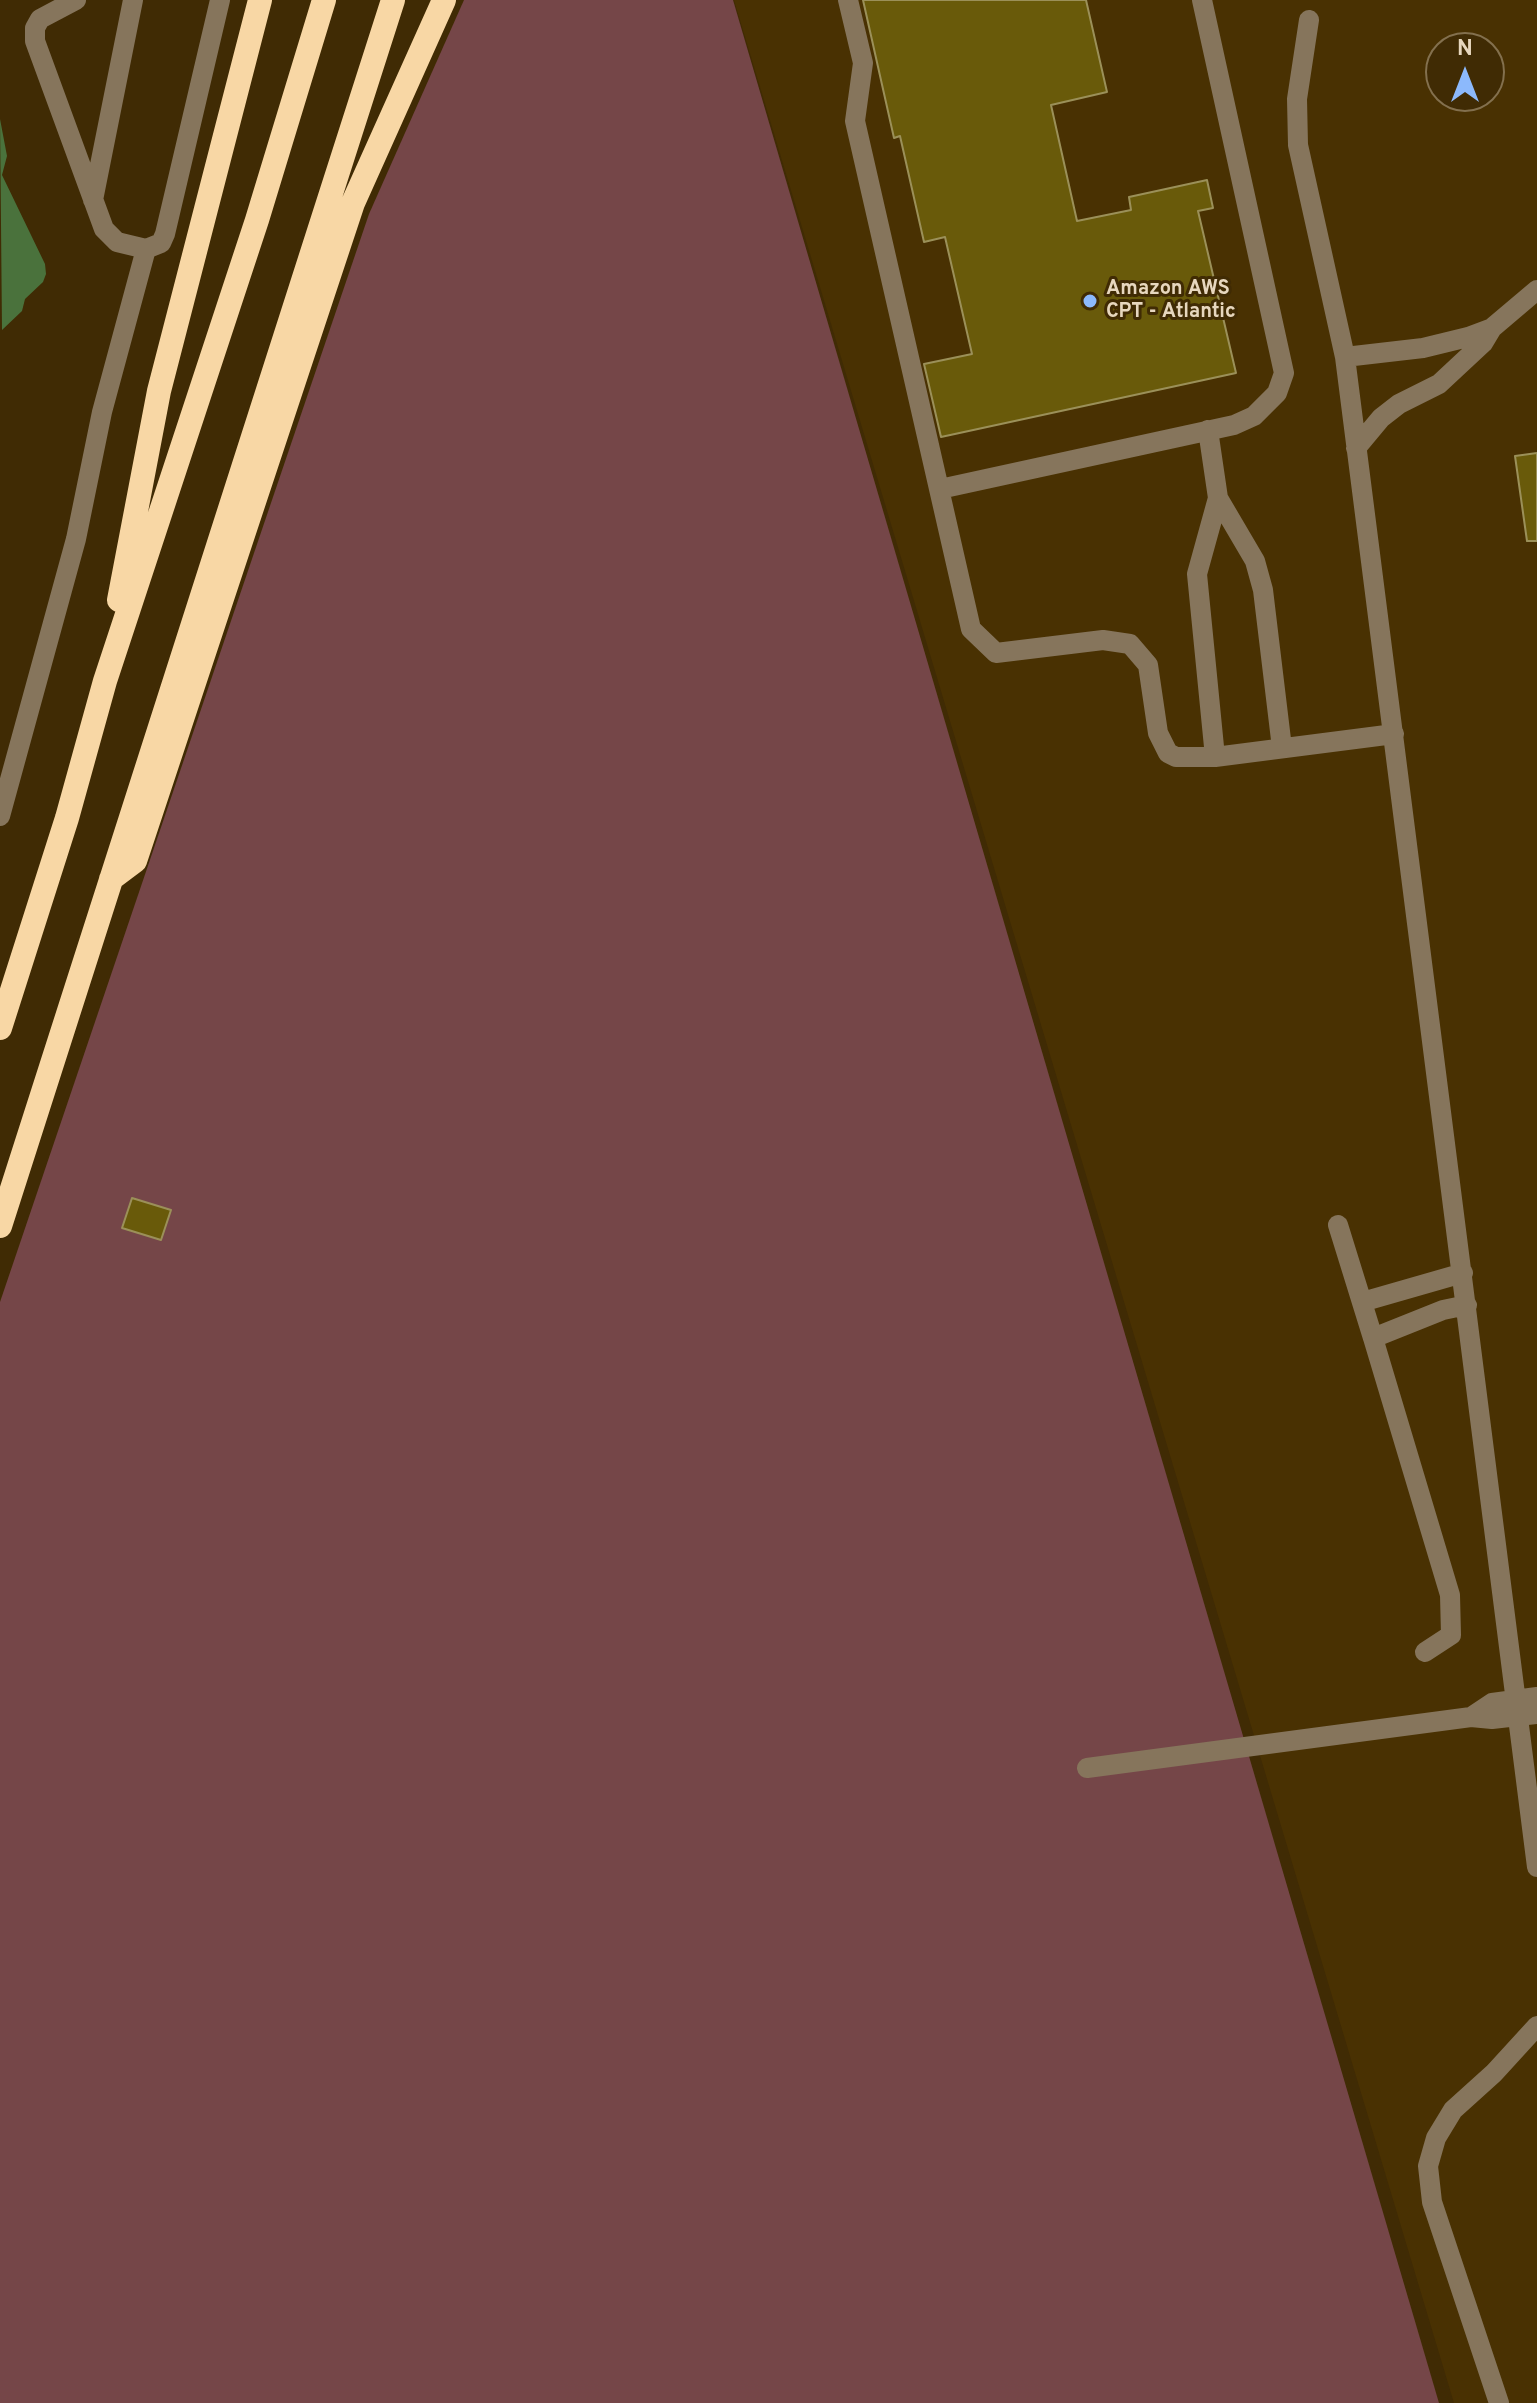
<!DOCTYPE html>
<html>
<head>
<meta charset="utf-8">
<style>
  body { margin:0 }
  #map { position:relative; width:1537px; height:2403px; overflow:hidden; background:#402b04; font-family:Overpass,sans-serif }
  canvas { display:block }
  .north { position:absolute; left:1425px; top:32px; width:80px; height:80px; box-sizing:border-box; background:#402b04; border:2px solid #83704e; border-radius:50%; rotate:0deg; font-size:22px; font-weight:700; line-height:32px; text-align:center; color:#e7d7be }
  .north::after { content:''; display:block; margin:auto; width:28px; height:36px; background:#8cb9fc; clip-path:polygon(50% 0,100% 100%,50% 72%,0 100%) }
</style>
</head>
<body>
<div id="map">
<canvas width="1537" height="2403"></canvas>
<div class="north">N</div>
</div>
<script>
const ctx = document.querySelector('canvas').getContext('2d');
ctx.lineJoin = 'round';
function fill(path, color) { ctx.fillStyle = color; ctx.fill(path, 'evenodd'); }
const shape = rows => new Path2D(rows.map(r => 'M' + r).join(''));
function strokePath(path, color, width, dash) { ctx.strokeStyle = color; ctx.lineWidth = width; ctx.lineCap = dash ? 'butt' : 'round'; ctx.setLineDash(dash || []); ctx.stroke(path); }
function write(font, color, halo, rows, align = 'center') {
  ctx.font = font + ' Overpass,sans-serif'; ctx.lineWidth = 6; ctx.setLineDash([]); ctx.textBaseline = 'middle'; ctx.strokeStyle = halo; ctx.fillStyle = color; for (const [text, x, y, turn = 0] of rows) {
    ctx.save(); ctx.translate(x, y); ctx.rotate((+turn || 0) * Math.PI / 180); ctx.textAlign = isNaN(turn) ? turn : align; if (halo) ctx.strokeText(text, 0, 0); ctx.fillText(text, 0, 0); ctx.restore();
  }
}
const built = shape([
  [734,0,1537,0,1537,2403,1454,2403],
  [1441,48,1489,48,1489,96,1441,96]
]);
const green = shape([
  [464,0,733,0,1439,2403,0,2403,0,1302,369,214]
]);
const water = shape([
  [0,119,7,156,2,175,45,264,46,274,43,282,25,299,22,311,2,330]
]);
const building = shape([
  [863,0,1086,0,1107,92,1051,105,1077,221,1131,210,1129,197,1207,180,1213,208,1198,211,1236,373,941,437,924,364,972,354,945,237,924,242,900,136,894,138,863,0],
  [1537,453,1537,541,1527,541,1515,456,1537,453],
  [132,1198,171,1210,161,1240,122,1228,132,1198]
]);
const minor = shape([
  [76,0,40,19,35,28,35,41,104,229,117,242,146,249,161,243,165,234,220,0],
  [848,0,863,63,855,121,971,629,996,653,1103,640,1130,644,1148,665,1158,733,1168,753,1176,757,1215,757,1394,734],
  [1309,20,1297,99,1298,145,1345,357,1537,1867],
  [93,200,133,0],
  [1345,357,1423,348,1468,337,1492,328,1537,290],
  [1208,430,1218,498,1255,561,1263,590,1282,748],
  [1356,448,1381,418,1399,404,1439,384,1483,343,1492,328],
  [940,489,1234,425,1254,416,1277,393,1284,373,1202,0],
  [1215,757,1197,574,1218,498],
  [0,816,76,539,102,412,146,249],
  [1338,1225,1373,1338,1443,1310,1467,1305],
  [1362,1302,1463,1273],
  [1373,1338,1450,1595,1451,1635,1425,1652],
  [1471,1717,1492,1703,1537,1697],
  [1087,1768,1471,1717,1492,1719,1537,1714],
  [1499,2403,1432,2202,1428,2166,1436,2138,1453,2110,1494,2073,1537,2026]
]);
const highway = shape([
  [119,600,159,391,260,0],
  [111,879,135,861,353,203,444,0],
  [0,1028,67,818,105,681,257,220,324,0],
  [0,1226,393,0]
]);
const markers = [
  [1090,301,8,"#8cb9fc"]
];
const poiNames = [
  ["Amazon AWS",1106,290],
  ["CPT - Atlantic",1106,313]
];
fill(built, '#493102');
fill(green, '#754648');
fill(water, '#4a723c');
fill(building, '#695a0a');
strokePath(building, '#9b9059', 2);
strokePath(minor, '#86755c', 20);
strokePath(highway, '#f8d7a5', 24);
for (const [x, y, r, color] of markers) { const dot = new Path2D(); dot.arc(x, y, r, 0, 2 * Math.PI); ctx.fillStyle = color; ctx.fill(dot); strokePath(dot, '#402b04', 3); }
write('bold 20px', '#e7d7be', '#402b04', poiNames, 'left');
</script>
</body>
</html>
